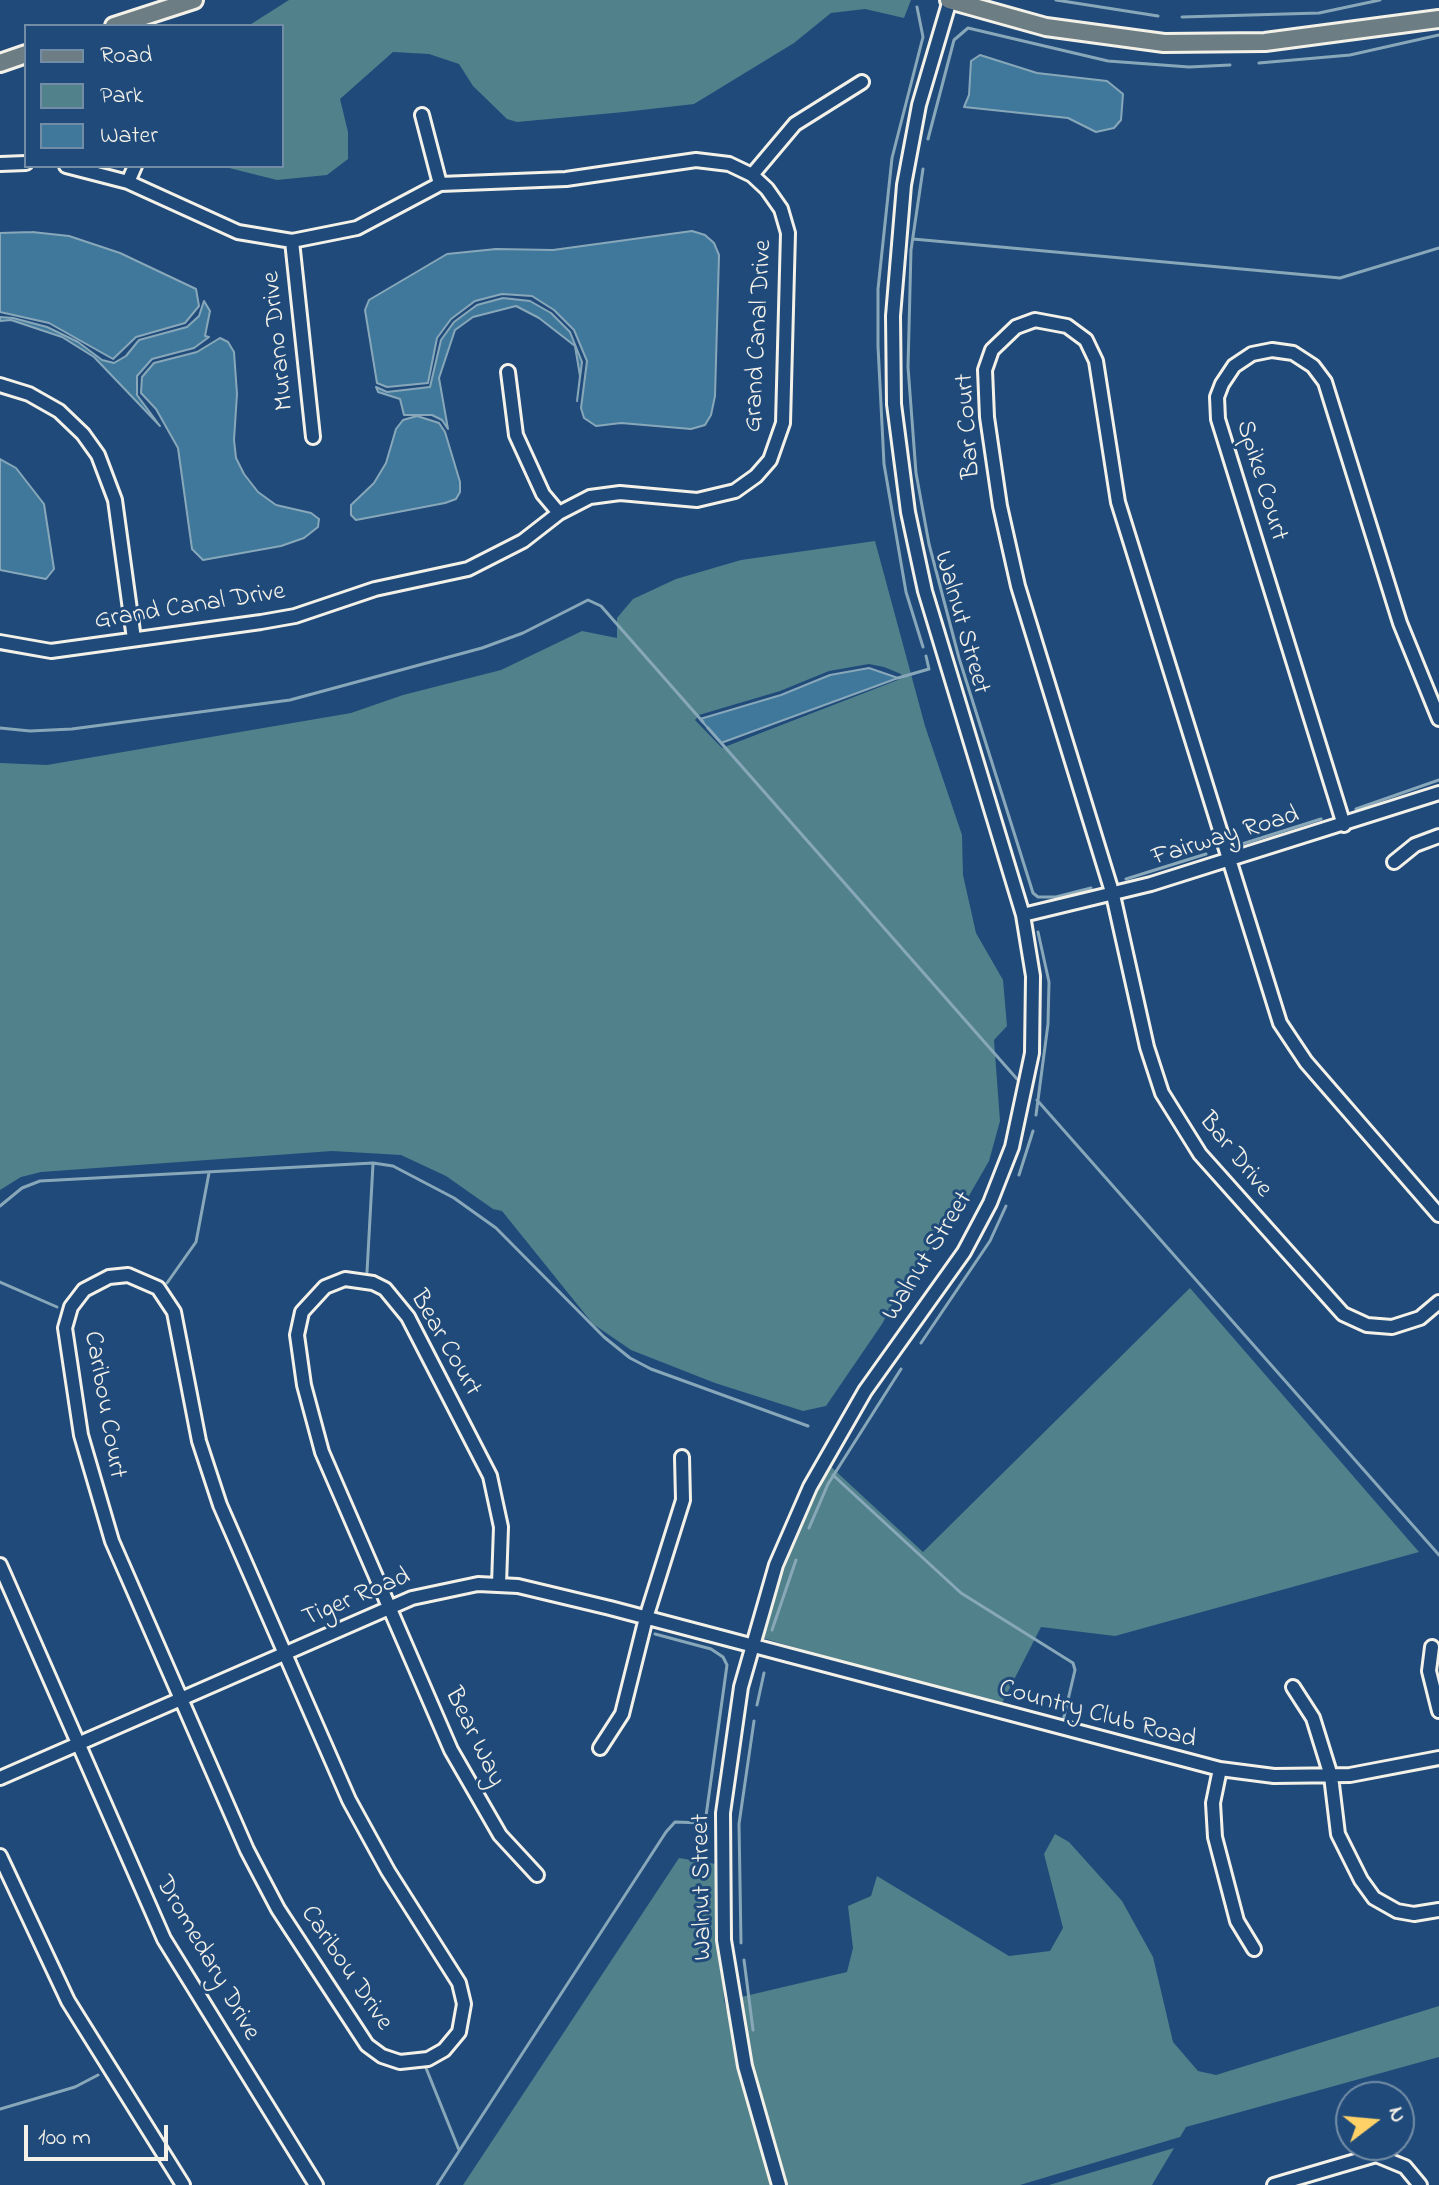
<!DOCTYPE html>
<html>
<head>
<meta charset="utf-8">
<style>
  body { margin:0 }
  #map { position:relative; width:1439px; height:2185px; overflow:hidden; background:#1f4a7a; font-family:"Indie Flower",sans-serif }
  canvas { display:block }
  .legend { position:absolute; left:24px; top:24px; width:260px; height:144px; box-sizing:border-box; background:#1f4a7a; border:2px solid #748da6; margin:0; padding:10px 14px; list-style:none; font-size:24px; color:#f4f1e8 }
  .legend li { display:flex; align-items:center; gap:16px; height:40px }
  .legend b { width:40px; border:2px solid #748da6 }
  .north { position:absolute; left:1335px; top:2081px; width:80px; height:80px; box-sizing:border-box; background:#1f4a7a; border:2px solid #748da6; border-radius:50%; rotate:74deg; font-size:22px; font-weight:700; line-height:32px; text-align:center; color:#f4f1e8 }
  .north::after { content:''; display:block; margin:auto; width:28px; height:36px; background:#ffd166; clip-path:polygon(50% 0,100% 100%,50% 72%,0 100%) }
  .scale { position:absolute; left:24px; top:2125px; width:144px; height:36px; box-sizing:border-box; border:4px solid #f4f1e8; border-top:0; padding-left:10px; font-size:24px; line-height:28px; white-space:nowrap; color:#f4f1e8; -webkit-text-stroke:6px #1f4a7a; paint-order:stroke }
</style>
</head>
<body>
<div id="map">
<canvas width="1439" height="2185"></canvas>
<ul class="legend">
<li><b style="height:10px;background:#6c7e84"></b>Road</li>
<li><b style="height:22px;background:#51818b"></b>Park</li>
<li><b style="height:22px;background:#40789b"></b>Water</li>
</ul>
<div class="north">N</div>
<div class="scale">100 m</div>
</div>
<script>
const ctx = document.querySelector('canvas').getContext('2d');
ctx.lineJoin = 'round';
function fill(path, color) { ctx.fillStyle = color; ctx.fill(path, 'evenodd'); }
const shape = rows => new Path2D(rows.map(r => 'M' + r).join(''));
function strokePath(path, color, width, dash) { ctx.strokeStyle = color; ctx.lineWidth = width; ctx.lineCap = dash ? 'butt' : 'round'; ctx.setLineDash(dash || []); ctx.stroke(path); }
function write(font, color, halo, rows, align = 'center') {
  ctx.font = font + ' "Indie Flower",sans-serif'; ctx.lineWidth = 6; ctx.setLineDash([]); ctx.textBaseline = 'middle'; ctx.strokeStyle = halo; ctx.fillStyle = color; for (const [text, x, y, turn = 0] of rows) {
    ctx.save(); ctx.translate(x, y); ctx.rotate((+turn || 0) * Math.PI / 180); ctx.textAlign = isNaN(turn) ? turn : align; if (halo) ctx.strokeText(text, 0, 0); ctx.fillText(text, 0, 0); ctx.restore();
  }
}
const green = shape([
  [289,0,911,0,904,18,865,9,831,13,794,43,694,104,624,112,517,122,507,119,473,86,459,64,429,54,393,52,340,99,348,132,348,159,327,175,277,180,221,166,282,166,282,26,248,26],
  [875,541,925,726,962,835,963,875,976,933,1003,980,1007,1026,994,1040,1000,1121,989,1161,959,1213,906,1278,882,1324,826,1406,803,1411,715,1383,631,1350,593,1324,502,1211,493,1209,446,1176,401,1155,332,1151,41,1172,21,1177,0,1190,0,763,47,765,351,713,403,695,501,670,582,631,617,638,617,618,633,599,676,579,741,560],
  [869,664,884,667,901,674,903,678,722,748,695,720,699,715,780,691,829,671],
  [1190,1288,1419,1552,1115,1636,1041,1627,1000,1707,759,1637,796,1531,828,1464,923,1552],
  [1055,1834,1069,1842,1122,1901,1153,1957,1173,2042,1198,2071,1216,2075,1439,2006,1439,2057,1186,2127,1180,2137,1020,2185,785,2185,751,2065,737,1998,847,1972,853,1948,848,1906,871,1896,877,1876,1009,1956,1050,1951,1063,1928,1044,1854],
  [679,1858,716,1864,724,2000,774,2185,463,2185],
  [1174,2148,1152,2185,1049,2185]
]);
const water = shape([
  [980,55,1037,73,1107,81,1123,94,1121,120,1114,128,1096,132,1068,118,964,107,969,95,971,61,980,55],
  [692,231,705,235,714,243,719,255,715,396,711,415,705,425,691,429,621,423,596,426,584,418,581,408,587,361,574,330,554,310,532,296,502,294,475,301,451,319,437,338,428,383,387,387,377,383,365,310,369,300,447,254,496,249,553,250,692,231],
  [32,232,69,236,120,253,196,289,199,306,185,323,136,337,113,359,49,323,0,312,0,233,32,232],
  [503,298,530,301,551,313,570,332,582,362,577,401,580,376,575,346,539,318,516,306,473,317,455,330,439,378,448,429,442,420,432,415,404,415,400,399,378,392,376,387,387,392,430,387,441,340,454,322,477,305,503,298],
  [204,301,210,311,205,336,209,337,194,348,152,359,137,376,137,395,160,426,94,357,62,337,11,320,0,321,0,317,13,318,47,327,78,342,102,360,114,363,126,356,139,340,187,327,199,316,204,301],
  [220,338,228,342,234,352,237,394,234,440,236,458,244,474,258,492,276,505,311,513,319,519,318,527,304,538,281,546,203,560,192,549,178,448,156,409,141,393,142,377,154,363,197,352,220,338],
  [417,416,439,423,445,432,460,482,460,492,456,499,445,503,356,520,351,515,351,505,374,483,386,463,396,429,403,420,417,416],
  [0,459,16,468,44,504,54,569,46,579,0,570,0,459],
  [869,668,898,678,721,743,700,719,781,695,830,675,869,668]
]);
const stream = shape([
  [1056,0,1158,16],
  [917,7,923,37,892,158,878,289,878,346,884,464,906,592,923,647],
  [1182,17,1319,13,1380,0],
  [1259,63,1350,55,1439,35],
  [928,139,954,40,968,28,1108,61,1189,67,1230,65],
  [923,169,911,250,908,367,916,473,929,544,959,658,1033,893,1038,897,1056,897,1091,888],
  [913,239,1340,278,1439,248],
  [898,678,929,669,926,656],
  [0,728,30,731,72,729,290,700,482,648,523,633,588,600,601,606,703,722],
  [708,728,1017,1079],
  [1356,809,1439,780],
  [1242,844,1321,819],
  [1126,879,1206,854],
  [1037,1100,1439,1555],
  [1036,1115,1048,1024,1049,982,1038,932],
  [1019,1175,1033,1131],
  [0,1206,22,1188,40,1181,373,1163,393,1166,454,1198,496,1228,604,1337,630,1358,651,1369,808,1426],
  [367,1272,373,1164],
  [0,1282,57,1307],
  [167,1283,196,1242,209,1173],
  [921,1343,990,1241,1006,1206],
  [833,1475,961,1593,1073,1663,1075,1670,1063,1721],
  [809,1528,828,1484,901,1369],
  [772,1630,796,1560],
  [757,1705,764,1673],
  [741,1943,739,1824,754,1721],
  [744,1960,753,2030],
  [426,2068,459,2150],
  [0,2109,75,2087,98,2075],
  [437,2185,666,1832,675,1822,703,1823,706,1816,727,1665,723,1657,711,1649,655,1634]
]);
const minor = shape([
  [422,115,440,184],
  [0,164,26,163],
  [752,175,795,124,862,82],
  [128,182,135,166],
  [292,241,313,437],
  [508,372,516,435,543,494,559,513],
  [0,385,29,394,59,411,83,434,98,455,115,500,134,639],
  [0,642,51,651,261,622,295,616,375,589,468,569,523,541,559,513,590,497,620,493,697,500,735,491,756,476,770,460,783,423,788,233,781,209,767,189,752,175,729,164,696,160,566,179,440,184,357,228,292,241,238,232,128,182,66,166],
  [1344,825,1218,419,1217,397,1222,384,1234,366,1252,354,1272,350,1293,353,1313,366,1325,382,1400,623,1439,719],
  [1394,862,1415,845,1439,836],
  [1023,915,1151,884,1439,793],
  [1439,1215,1306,1062,1280,1023,1118,502,1096,361,1086,340,1067,326,1035,320,1016,327,992,350,985,370,987,417,1000,506,1018,586,1113,895,1147,1047,1162,1093,1200,1154,1343,1314,1367,1325,1392,1327,1420,1318,1439,1302],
  [128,1275,158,1288,174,1312,199,1441,220,1505,349,1800,388,1871,459,1983,464,2004,459,2032,444,2050,428,2059,400,2062,382,2056,367,2045,278,1909,247,1850,112,1541,81,1435,65,1328,71,1307,84,1290,109,1277,128,1275],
  [0,1565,164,1939,316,2185],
  [499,1584,501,1527,490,1476,408,1317,385,1289,373,1283,345,1279,325,1287,302,1312,297,1335,304,1385,322,1452,451,1750,500,1835,537,1875],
  [1432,1647,1429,1671,1439,1711],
  [1293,1687,1313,1718,1331,1776,1338,1834,1361,1880,1374,1898,1397,1911,1414,1914,1439,1910],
  [600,1748,622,1714,646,1618,683,1500,682,1457],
  [1220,1769,1213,1803,1215,1837,1237,1921,1254,1949],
  [0,1778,412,1598,478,1584,518,1586,610,1608,1220,1769,1274,1776,1350,1775,1439,1758],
  [0,1856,68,2001,183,2185],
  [779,2185,745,2066,724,1940,723,1813,741,1687,776,1565,810,1487,865,1391,964,1252,990,1203,1012,1147,1032,1053,1033,976,1023,915,925,591,908,512,894,404,893,316,904,185,919,105,950,0],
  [1274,2185,1376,2155,1405,2167,1420,2185]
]);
const major = shape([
  [949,0,1046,27,1164,43,1265,42,1439,19],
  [114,26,194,0],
  [0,63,26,54]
]);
const streetNames = [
  ["Grand Canal Drive",760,336,-87],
  ["Murano Drive",280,341,-96],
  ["Bar Court",970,426,-94],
  ["Spike Court",1260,481,73],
  ["Grand Canal Drive",190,608,-9],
  ["Walnut Street",960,623,74],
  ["Fairway Road",1226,838,-17],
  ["Bar Drive",1234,1156,51],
  ["Walnut Street",929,1257,-58],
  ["Bear Court",444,1344,60],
  ["Caribou Court",103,1405,80],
  ["Tiger Road",357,1599,-23],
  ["Country Club Road",1097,1716,15],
  ["Bear Way",473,1738,64],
  ["Walnut Street",704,1887,-91],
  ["Dromedary Drive",206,1959,60],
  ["Caribou Drive",345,1969,56]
];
fill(green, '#51818b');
fill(water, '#40789b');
strokePath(water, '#88a8ba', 2);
strokePath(stream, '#88a8ba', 3);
strokePath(minor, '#f4f1e8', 18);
strokePath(major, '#f4f1e8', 22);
strokePath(minor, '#1f4a7a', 12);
strokePath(major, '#6c7e84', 16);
write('26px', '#f4f1e8', '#1f4a7a', streetNames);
</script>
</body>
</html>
